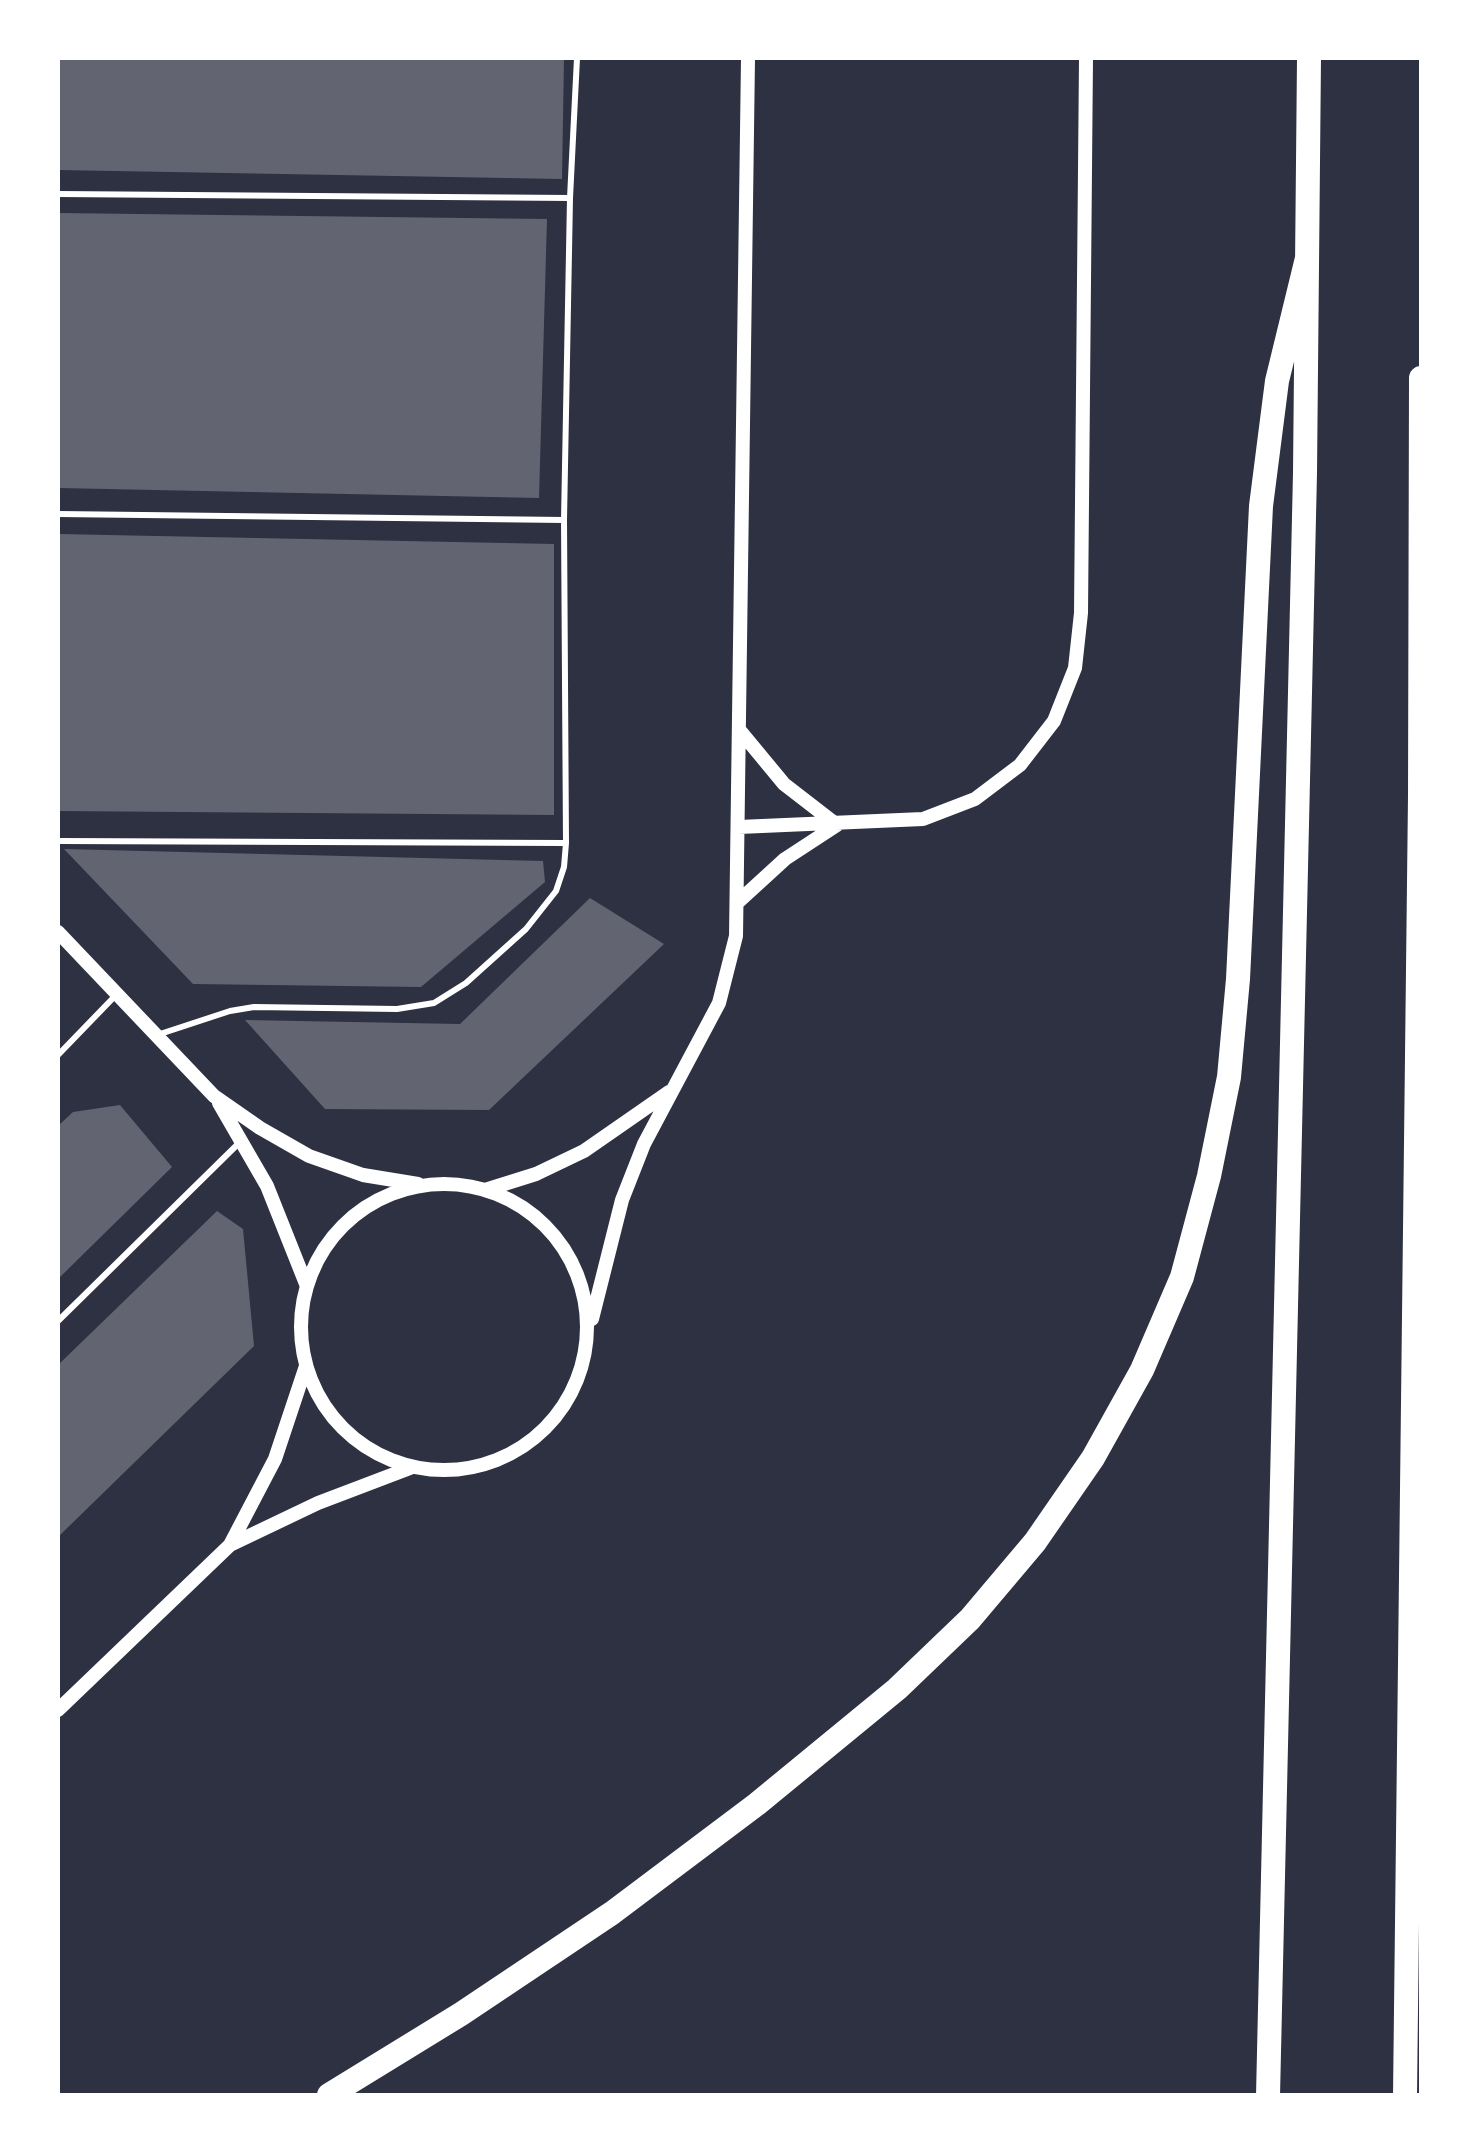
<!DOCTYPE html>
<html>
<head>
<meta charset="utf-8">
<style>
  body { margin:0 }
  #map { position:relative; width:1479px; height:2153px; overflow:hidden; background:#2d3142; font-family:Arial,sans-serif }
  canvas { display:block }
  .frame { position:absolute; inset:0; border:60px solid #fff; pointer-events:none }
</style>
</head>
<body>
<div id="map">
<canvas width="1479" height="2153"></canvas>
<div class="frame"></div>
</div>
<script>
const ctx = document.querySelector('canvas').getContext('2d');
ctx.lineJoin = 'round';
function fill(path, color) { ctx.fillStyle = color; ctx.fill(path, 'evenodd'); }
const shape = rows => new Path2D(rows.map(r => 'M' + r).join(''));
function stroke(path, color, width, dash) { ctx.strokeStyle = color; ctx.lineWidth = width; ctx.lineCap = dash ? 'butt' : 'round'; ctx.setLineDash(dash || []); ctx.stroke(path); }
const building = shape([
  [58,58,564,58,562,179,58,170],
  [58,213,547,219,539,498,58,488],
  [58,534,554,544,554,815,58,811],
  [64,849,543,861,545,882,421,987,193,984],
  [590,898,664,944,489,1110,325,1109,245,1020,460,1024],
  [120,1105,172,1167,58,1279,58,1126,73,1112],
  [217,1211,243,1229,254,1346,58,1537,58,1365]
]);
const service = shape([
  [58,194,570,198],
  [58,514,564,520],
  [58,841,566,843],
  [157,1035,230,1011,254,1007,397,1009,434,1003,466,983,526,929,556,891,564,867,566,843,564,520,570,198,577,58],
  [58,1055,116,995],
  [58,1321,241,1141]
]);
const tertiary = shape([
  [739,827,923,819,975,799,1020,765,1054,721,1075,668,1081,613,1086,58],
  [738,902,785,859,837,825,784,784,741,732],
  [58,932,214,1096,260,1128,309,1156,363,1175,418,1184],
  [219,1103,267,1186,306,1284],
  '301 1327a143 143 0 1 1 286 0a143 143 0 1 1-286 0Z',
  [485,1190,536,1174,584,1151,669,1092],
  [592,1319,622,1200,644,1144,719,1003,736,936,748,58],
  [230,1545,318,1503,410,1468],
  [58,1710,230,1545,275,1459,306,1366]
]);
const motorway = shape([
  [329,2095,461,2014,612,1913,757,1804,897,1689,970,1619,1035,1542,1093,1458,1142,1370,1182,1277,1209,1176,1229,1077,1238,979,1261,506,1277,381,1307,258],
  [1268,2095,1305,473,1309,58],
  [1405,2095,1420,796,1421,378]
]);
fill(building, '#626471');
stroke(service, '#fff', 6);
stroke(tertiary, '#fff', 14);
stroke(motorway, '#fff', 24);
</script>
</body>
</html>
